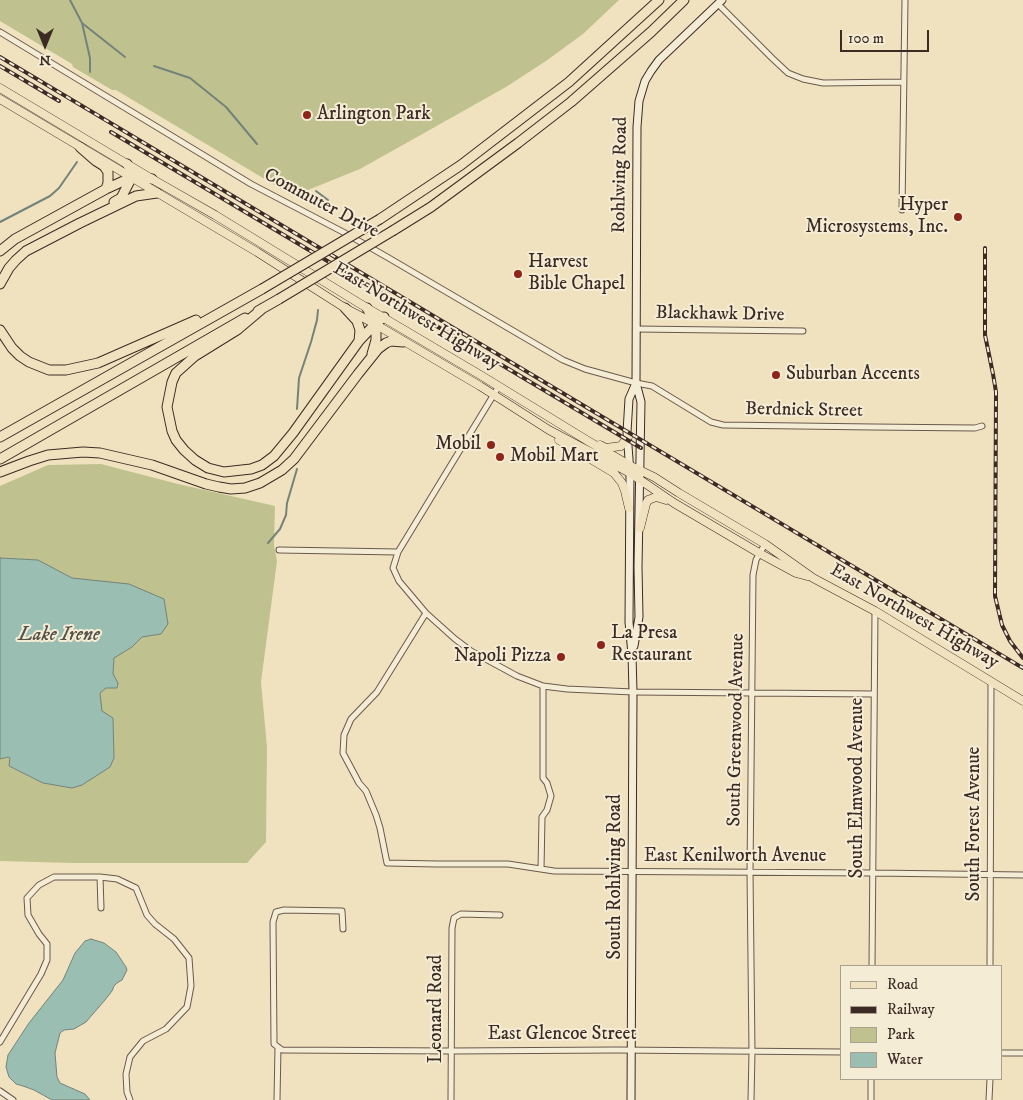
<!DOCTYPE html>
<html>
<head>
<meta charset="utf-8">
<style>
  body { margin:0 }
  #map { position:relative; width:1023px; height:1100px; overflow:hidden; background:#f0e2bf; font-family:"IM FELL DW Pica",serif }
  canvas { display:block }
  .legend { position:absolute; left:840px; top:965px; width:162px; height:115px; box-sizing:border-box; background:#f5ecd5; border:1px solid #ab9f8f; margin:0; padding:6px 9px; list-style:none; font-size:15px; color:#3c2b25 }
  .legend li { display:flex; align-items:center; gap:10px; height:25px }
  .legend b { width:25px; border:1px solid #ab9f8f }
  .north { position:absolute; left:20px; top:20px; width:50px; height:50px; -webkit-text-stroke:4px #f5ecd5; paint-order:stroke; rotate:180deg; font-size:14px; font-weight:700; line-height:20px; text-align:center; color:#3c2b25 }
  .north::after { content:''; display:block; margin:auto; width:18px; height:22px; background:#3c2b25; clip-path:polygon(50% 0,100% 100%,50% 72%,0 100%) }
  .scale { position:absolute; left:840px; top:30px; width:89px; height:22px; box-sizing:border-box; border:2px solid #3c2b25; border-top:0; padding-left:6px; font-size:15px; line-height:18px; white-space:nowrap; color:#3c2b25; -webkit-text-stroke:4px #f5ecd5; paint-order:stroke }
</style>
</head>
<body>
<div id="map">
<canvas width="1023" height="1100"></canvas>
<ul class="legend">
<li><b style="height:6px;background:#f0e2bf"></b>Road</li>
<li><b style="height:6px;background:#3c2b25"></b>Railway</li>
<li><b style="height:14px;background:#bfc28e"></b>Park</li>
<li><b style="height:14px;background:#9abeb2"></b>Water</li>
</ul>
<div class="north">N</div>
<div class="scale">100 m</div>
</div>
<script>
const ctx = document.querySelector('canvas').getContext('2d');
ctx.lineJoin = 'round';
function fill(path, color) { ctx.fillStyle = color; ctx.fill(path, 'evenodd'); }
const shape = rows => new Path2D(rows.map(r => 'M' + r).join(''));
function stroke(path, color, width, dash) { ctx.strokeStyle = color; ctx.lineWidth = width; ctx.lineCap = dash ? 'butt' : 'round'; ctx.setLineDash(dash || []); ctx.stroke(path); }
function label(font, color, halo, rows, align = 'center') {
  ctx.font = font + ' "IM FELL DW Pica",serif'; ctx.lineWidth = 4; ctx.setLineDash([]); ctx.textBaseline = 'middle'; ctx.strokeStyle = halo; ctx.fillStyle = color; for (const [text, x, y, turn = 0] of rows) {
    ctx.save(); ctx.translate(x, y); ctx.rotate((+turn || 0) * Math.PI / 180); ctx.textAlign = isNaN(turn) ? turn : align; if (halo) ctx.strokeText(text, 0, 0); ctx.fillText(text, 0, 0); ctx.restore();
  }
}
const green = shape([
  [0,0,619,0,583,34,546,61,506,87,360,169,293,196,116,90,112,90,73,67,72,64,0,21],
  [101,464,178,484,275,506,274,545,277,561,261,682,267,747,266,842,247,863,73,863,0,861,0,486,48,465]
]);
const water = shape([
  [0,558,38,560,72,578,129,584,164,599,168,624,161,634,142,637,132,647,114,658,113,674,118,683,117,688,106,688,100,693,102,711,113,718,114,758,110,767,82,785,72,788,43,783,9,766,10,758,8,757,0,759,0,558],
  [91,939,104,943,116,952,126,967,127,970,122,980,117,983,114,986,112,991,105,1000,86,1022,74,1029,64,1030,60,1033,55,1053,57,1077,60,1083,85,1094,90,1100,52,1100,34,1090,23,1086,16,1084,9,1077,6,1067,8,1055,29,1023,63,980,75,953,85,941,91,939]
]);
const stream = shape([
  [70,0,82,23,90,58,90,72],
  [82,23,125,57],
  [154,66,190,78,226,107,257,144],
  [316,191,328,200,328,212],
  [0,222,50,196,59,188,77,162],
  [297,409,299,378,311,342,317,320,318,310],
  [268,543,280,529,286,515,287,503,297,469]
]);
const street = shape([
  [718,4,772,58,788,73,803,79,823,83,904,82],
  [0,32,251,184,343,232,387,257,563,360,585,369,636,383,652,386,711,422,723,425,873,427,975,428,982,426],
  [902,210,905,0],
  [636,329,803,331],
  [499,386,398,552,393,568,399,581,426,613,455,639,471,651,517,676,543,686,567,689,633,692,874,694],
  [279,550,398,552],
  [426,613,377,692,351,719,344,735,343,753,359,783,366,791,376,815,380,828,387,863,437,864,508,864,554,871,873,873,1023,875],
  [541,869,542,817,547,810,551,796,547,783,543,778,543,686],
  [100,877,101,908],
  [343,929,342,911,284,910,276,912,273,922,274,1044,282,1050,451,1051,617,1050,842,1052],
  [872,966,875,611],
  [990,966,991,681],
  [0,1042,41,974,47,960,47,944,39,934,28,915,27,898,39,885,54,877,100,877,117,879,136,888,147,915,155,924,174,939,189,958,191,986,187,1007,166,1029,143,1041,130,1057,126,1074,127,1092,130,1100],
  [1002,1053,1023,1053],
  [0,1091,13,1100],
  [277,1100,278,1047],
  [451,1100,452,928,454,918,461,914,500,915],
  [751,1100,752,1052,750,872,753,575,756,560,765,544],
  [871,1100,871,1079],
  [989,1100,990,1079]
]);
const secondary = shape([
  [634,646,639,617,638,567,641,402,636,383,637,127,639,101,645,81,651,71,659,60,722,0],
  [631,1100,633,692,632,654,629,622,630,473,627,432,629,399,636,383]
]);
const primary = shape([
  [0,88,152,179,215,215,367,308,482,376,588,441,629,465,654,477,679,493,765,544,813,578,875,611,1023,701],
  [0,99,257,252,345,308,375,324,480,386,549,430,630,473,674,503,759,553,796,573,807,576],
  [559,440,614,473,622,483,625,491,629,508],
  [600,445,606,448,621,446,628,437],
  [640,528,646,504,648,500,656,497,666,500]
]);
const highway = shape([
  [80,147,96,161,104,166,108,172,108,183,106,189],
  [114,202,121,198,132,177,132,171,127,164],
  [380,219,461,165,569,82,659,0],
  [394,230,431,207,518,143,571,102,651,32,684,0],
  [0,251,15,239,106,189,132,177,152,179],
  [0,284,9,268,16,260,26,251,80,223,136,196,157,193],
  [263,308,237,330,195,356,176,373,172,382,167,407,172,431,176,440,184,450,195,460,208,468,224,472,251,469,262,465,274,456,293,433,359,341,375,324,384,317],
  [345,308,357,321,360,330,359,341],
  [367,308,375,324,376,333,376,340,372,354],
  [258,311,279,299],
  [0,330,12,348,20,356,29,362,49,370,66,370,98,363,196,320],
  [0,437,262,289],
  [0,459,245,318],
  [0,472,29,461,48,455,83,452,100,453,152,465,206,484,219,487,231,489,245,488,260,483,282,470,294,459,358,374,378,349,386,343,391,341,403,342]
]);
const rail = shape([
  [0,57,1023,668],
  [0,66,59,101],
  [111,132,641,448],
  [985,248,985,335,993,374,996,392,995,596,1002,625,1010,641,1023,658]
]);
const highwayBridge = shape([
  [262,289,380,219],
  [279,299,394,230]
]);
const markers = [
  [307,115,5,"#8f2418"],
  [958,217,5,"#8f2418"],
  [518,274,5,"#8f2418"],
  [776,375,5,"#8f2418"],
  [491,445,5,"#8f2418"],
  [500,457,5,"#8f2418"],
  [601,645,5,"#8f2418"],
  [561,657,5,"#8f2418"]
];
const poiNames = [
  ["Arlington Park",317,115],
  ["Hyper",948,206,"right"],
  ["Microsystems, Inc.",948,228,"right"],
  ["Harvest",528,263],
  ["Bible Chapel",528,285],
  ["Suburban Accents",786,375],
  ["Mobil",481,445,"right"],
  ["Mobil Mart",510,457],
  ["La Presa",611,634],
  ["Restaurant",611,656],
  ["Napoli Pizza",551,657,"right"]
];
const streetNames = [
  ["Rohlwing Road",621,175,-89],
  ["Commuter Drive",321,204,28],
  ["Blackhawk Drive",720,315,1],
  ["East Northwest Highway",416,317,31],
  ["Berdnick Street",804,411,1],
  ["East Northwest Highway",914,617,30],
  ["South Greenwood Avenue",737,730,-89],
  ["South Elmwood Avenue",858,788,-90],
  ["South Forest Avenue",975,824,-90],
  ["East Kenilworth Avenue",735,857],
  ["South Rohlwing Road",616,877,-90],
  ["Leonard Road",437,1009,-90],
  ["East Glencoe Street",562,1035]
];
const waterNames = [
  ["Lake Irene",59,636]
];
fill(green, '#bfc28e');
fill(water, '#9abeb2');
stroke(water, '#74837a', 1);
stroke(stream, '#74837a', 2);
stroke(street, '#69594c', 7);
stroke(secondary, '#3c2b25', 9);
stroke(primary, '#3c2b25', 9);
stroke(highway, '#3c2b25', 11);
stroke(street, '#f5ecd5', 5);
stroke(secondary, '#f5ecd5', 7);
stroke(primary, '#f0e2bf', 8);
stroke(highway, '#f0e2bf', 9);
stroke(rail, '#3c2b25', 4);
stroke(rail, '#f5ecd5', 2, [5.5]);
stroke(highwayBridge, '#3c2b25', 11, []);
stroke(highwayBridge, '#f0e2bf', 9);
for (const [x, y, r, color] of markers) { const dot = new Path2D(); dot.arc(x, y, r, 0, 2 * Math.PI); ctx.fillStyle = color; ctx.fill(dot); stroke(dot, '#f5ecd5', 2); }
label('19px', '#3c2b25', '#f5ecd5', poiNames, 'left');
label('19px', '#3c2b25', '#f5ecd5', streetNames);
label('italic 20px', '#545048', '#f5ecd5', waterNames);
</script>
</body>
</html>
